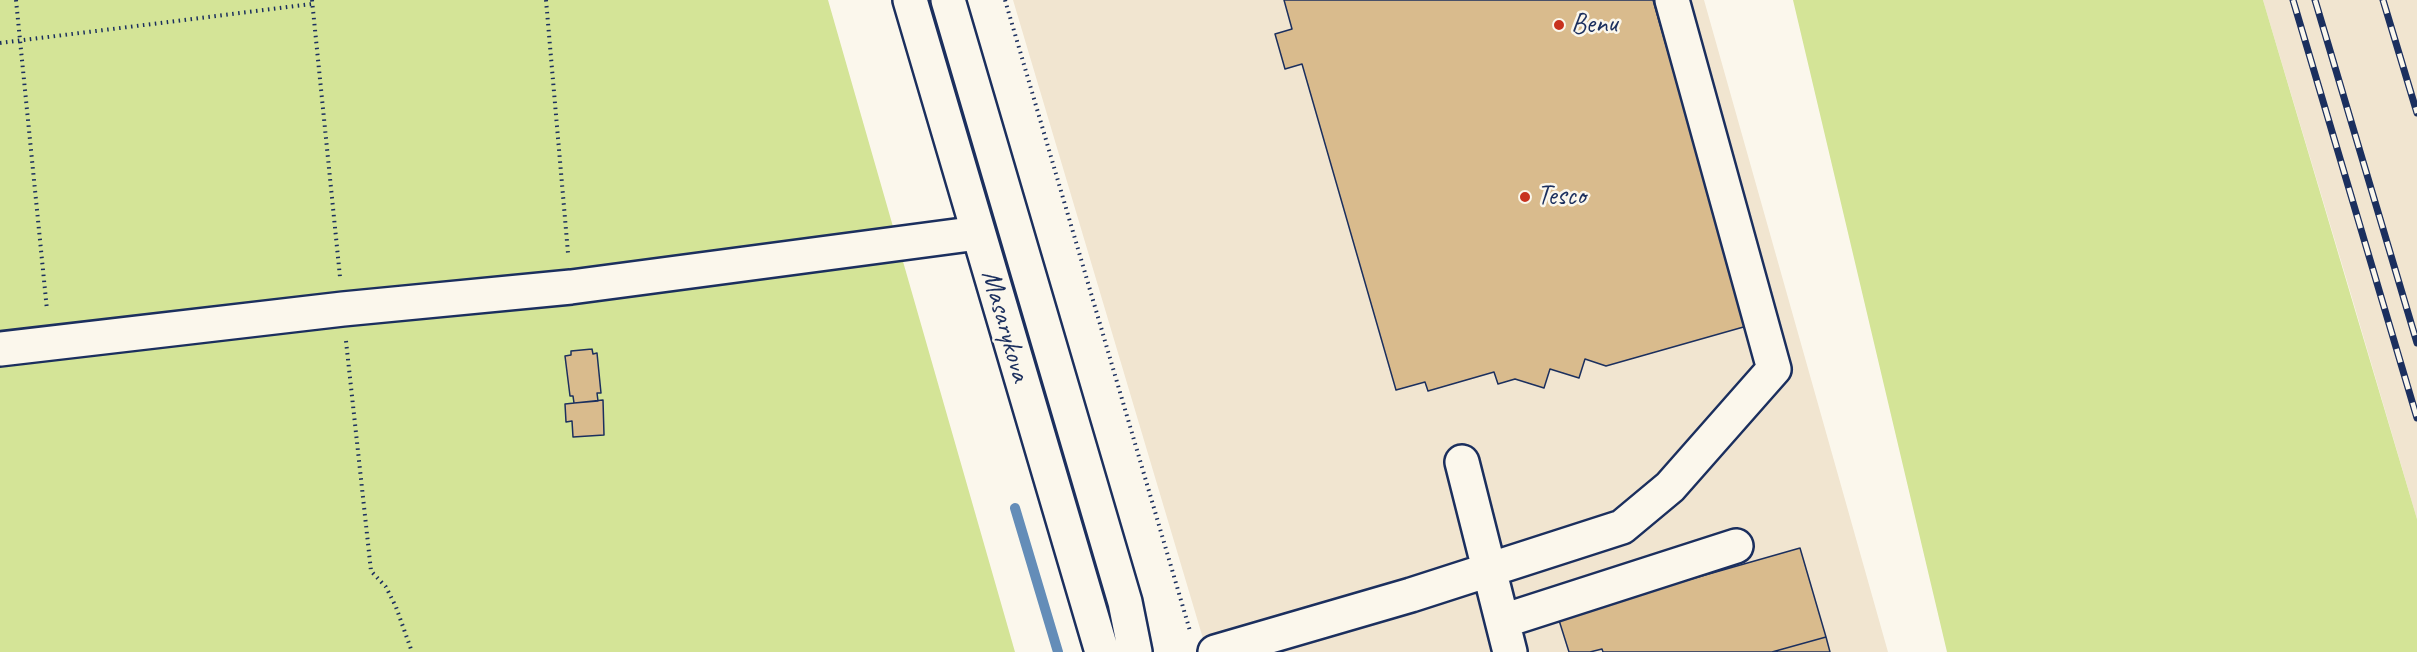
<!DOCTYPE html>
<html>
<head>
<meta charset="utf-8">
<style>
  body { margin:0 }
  canvas { display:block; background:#fbf7ec }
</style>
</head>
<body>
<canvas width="2417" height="652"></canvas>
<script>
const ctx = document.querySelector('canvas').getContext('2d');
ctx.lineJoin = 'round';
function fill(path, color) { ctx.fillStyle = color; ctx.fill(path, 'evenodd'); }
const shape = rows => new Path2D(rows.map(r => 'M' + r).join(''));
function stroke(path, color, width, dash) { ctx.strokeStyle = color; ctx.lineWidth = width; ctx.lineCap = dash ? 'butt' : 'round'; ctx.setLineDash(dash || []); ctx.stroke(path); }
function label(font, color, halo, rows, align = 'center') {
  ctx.font = font + ' Caveat,sans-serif'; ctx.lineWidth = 5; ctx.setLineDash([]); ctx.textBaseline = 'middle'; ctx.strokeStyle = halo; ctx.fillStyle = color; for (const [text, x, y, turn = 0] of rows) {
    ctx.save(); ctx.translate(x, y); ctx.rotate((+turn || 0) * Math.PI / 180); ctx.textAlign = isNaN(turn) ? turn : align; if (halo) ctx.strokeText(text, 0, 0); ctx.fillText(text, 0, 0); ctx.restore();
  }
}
const built = shape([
  [1013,0,1704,0,1888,652,1207,652],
  [2263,0,2417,0,2417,519,2350,291]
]);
const green = shape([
  [0,0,828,0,1015,652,0,652],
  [1793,0,2263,0,2417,519,2417,652,1947,652]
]);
const stream = shape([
  [1015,508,1058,652]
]);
const building = shape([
  [1284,0,1653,0,1747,326,1606,366,1585,359,1579,378,1550,369,1544,388,1515,379,1498,384,1494,372,1428,391,1425,382,1396,390,1302,64,1285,69,1275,34,1292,29,1284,0],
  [592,349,593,354,597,353,601,393,597,393,598,401,574,403,573,396,570,396,565,356,571,355,571,351,592,349],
  [603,400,604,435,573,437,572,421,566,422,565,404,603,400],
  [1800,548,1826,637,1772,652,1603,652,1602,649,1590,652,1569,652,1558,617,1800,548],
  [1826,637,1830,652,1772,652,1826,637]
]);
const path = shape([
  [16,0,47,310],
  [312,0,340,277],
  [546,0,568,253],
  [1005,0,1190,631],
  [0,43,312,4],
  [346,341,371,571,386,587,396,607,412,652]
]);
const minor = shape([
  [0,349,343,309,571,287,978,233],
  [1462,462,1510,652],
  [1503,621,1736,546],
  [1215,652,1411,595,1622,527,1670,487,1774,369,1672,0]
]);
const major = shape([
  [910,0,1102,652],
  [948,0,1125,602,1135,652]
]);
const rail = shape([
  [2293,0,2417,418],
  [2315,0,2417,343],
  [2383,0,2417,113]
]);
const markers = [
  [1559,25,6,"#c8321e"],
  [1525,197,6,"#c8321e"]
];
const poiNames = [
  ["Benu",1571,25],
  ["Tesco",1537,197]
];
const streetNames = [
  ["Masarykova",1005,326,74]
];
fill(built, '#f1e5d0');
fill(green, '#d4e497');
stroke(stream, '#648db8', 10);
fill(building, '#d9bb8d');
stroke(building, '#1b2f5e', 1.5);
stroke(minor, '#1b2f5e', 38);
stroke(major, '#1b2f5e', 38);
stroke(path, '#1b2f5e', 4, [1.5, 4.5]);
stroke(minor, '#fbf7ec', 33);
stroke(major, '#fbf7ec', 33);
stroke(rail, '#1b2f5e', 7);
stroke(rail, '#fbf7ec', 4.5, [14]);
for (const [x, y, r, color] of markers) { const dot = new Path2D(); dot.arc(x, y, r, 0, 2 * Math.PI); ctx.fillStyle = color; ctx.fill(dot); stroke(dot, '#fbf7ec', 2); }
label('28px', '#1b2f5e', '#fbf7ec', poiNames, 'left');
label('28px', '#1b2f5e', '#fbf7ec', streetNames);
</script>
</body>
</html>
